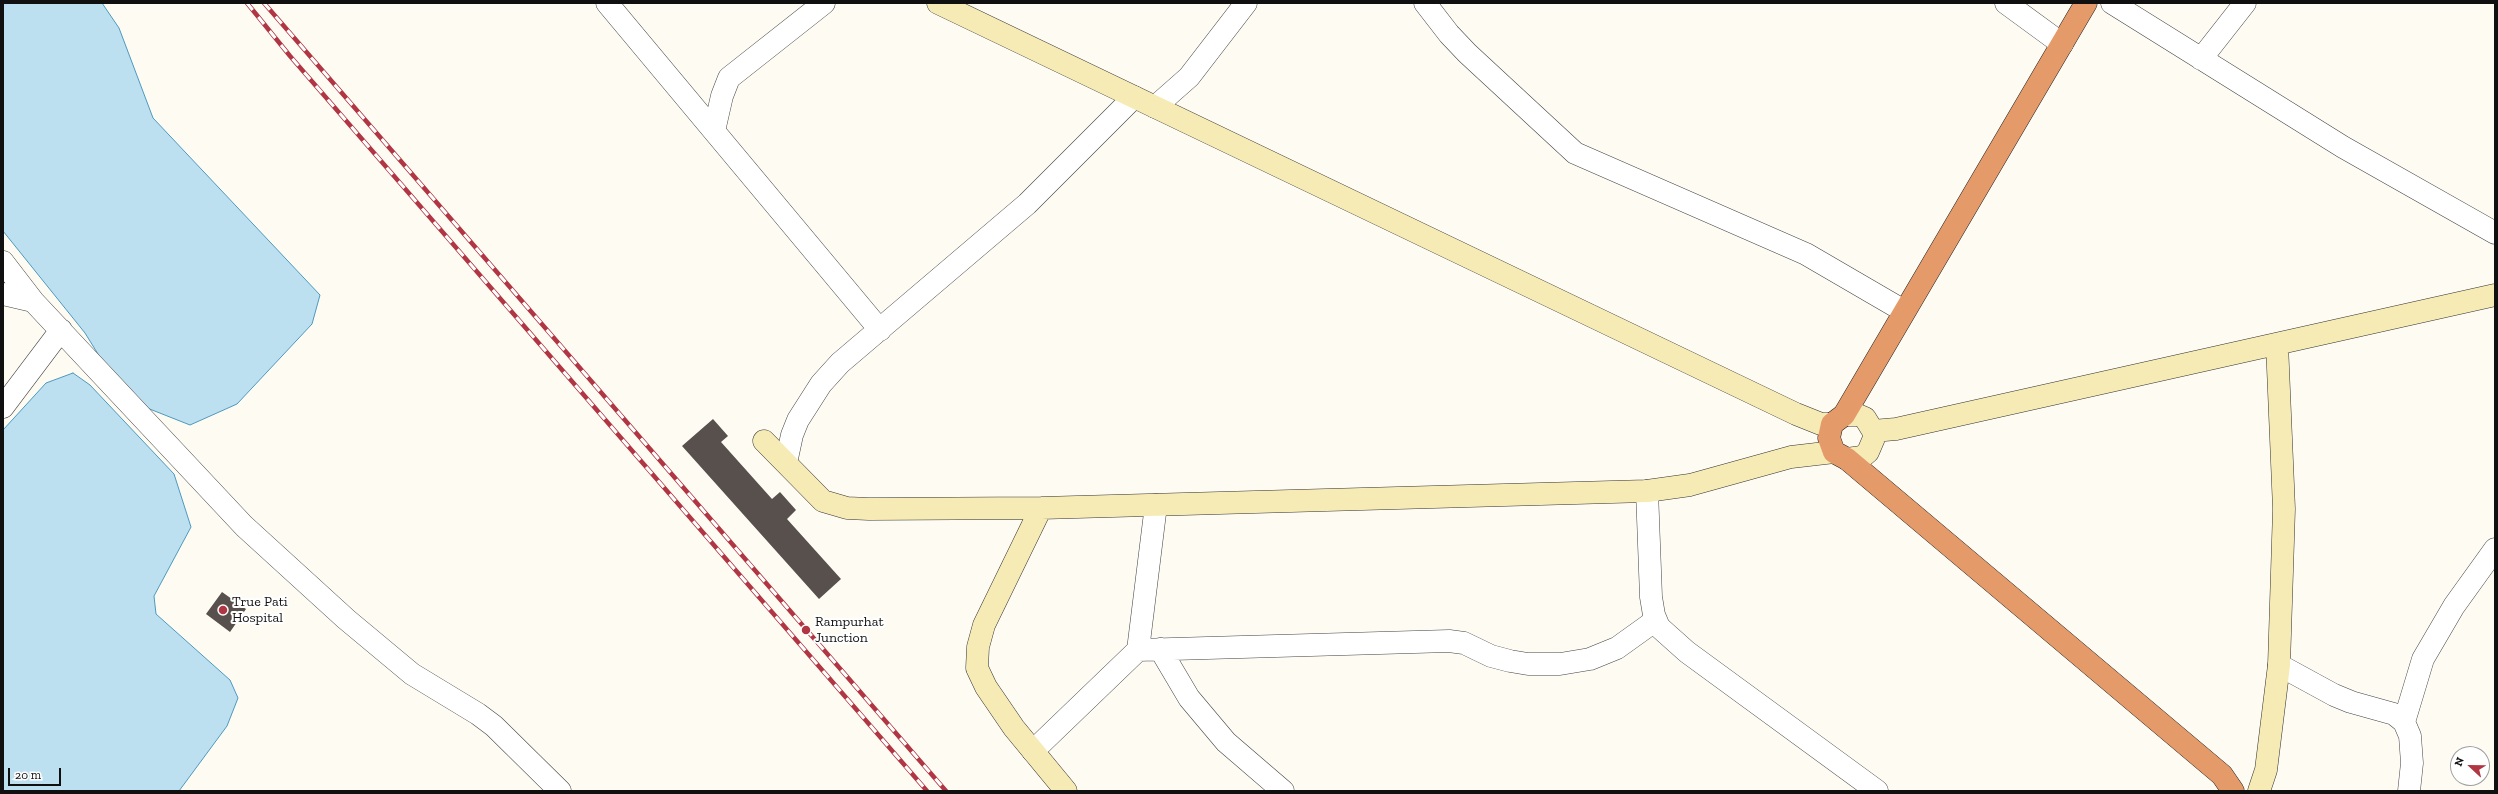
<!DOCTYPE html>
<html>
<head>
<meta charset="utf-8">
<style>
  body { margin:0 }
  #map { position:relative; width:2498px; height:794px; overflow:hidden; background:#fefbf3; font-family:"Zilla Slab",serif }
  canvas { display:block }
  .frame { position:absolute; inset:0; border:4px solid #101010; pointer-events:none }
  .north { position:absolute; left:2450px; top:746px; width:40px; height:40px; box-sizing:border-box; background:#fff; border:1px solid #9f9f9f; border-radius:50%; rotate:292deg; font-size:11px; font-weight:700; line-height:16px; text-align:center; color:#101010 }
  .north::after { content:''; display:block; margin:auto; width:14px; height:18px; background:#b13643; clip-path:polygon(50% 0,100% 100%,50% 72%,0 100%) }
  .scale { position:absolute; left:8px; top:768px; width:53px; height:18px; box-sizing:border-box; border:2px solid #101010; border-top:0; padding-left:5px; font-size:12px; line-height:14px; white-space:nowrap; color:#101010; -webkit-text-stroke:3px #fff; paint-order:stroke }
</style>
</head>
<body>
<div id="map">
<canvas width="2498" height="794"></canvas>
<div class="frame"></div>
<div class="north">N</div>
<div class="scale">20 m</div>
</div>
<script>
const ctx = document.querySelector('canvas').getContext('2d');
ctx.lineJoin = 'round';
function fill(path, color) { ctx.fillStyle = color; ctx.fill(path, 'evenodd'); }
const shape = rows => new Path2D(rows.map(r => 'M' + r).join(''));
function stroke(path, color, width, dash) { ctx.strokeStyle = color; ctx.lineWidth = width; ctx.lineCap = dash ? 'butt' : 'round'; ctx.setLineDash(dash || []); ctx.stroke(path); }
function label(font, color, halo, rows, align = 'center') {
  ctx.font = font + ' "Zilla Slab",serif'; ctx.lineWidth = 4; ctx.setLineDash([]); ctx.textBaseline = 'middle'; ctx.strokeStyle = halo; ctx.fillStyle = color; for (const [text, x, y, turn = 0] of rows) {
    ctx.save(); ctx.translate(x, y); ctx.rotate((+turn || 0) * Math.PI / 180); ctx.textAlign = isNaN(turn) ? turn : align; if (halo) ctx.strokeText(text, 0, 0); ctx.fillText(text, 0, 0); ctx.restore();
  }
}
const water = shape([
  [3,3,102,3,119,28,153,118,320,295,312,324,237,404,190,425,137,404,114,380,85,333,3,231,3,3],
  [73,373,90,385,174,474,191,527,154,596,156,614,230,680,238,698,227,726,179,791,3,791,3,430,46,383,73,373]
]);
const building = shape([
  [713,419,728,436,721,442,772,499,780,492,796,510,787,519,841,579,819,599,682,446],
  [222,592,246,609,230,632,206,614]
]);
const street = shape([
  [607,3,880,330],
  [1425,3,1449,34,1467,53,1575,153,1806,254,1904,311],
  [2006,3,2062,44],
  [2112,3,2343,147,2495,233],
  [2201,59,2245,3],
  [1155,107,1189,77,1246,3],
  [714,131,722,96,729,78,824,3],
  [3,262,33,301,244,526,346,619,412,674,478,714,494,726,560,791],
  [3,294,33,301],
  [3,407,61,330],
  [786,463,792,435,798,420,821,384,840,363,1027,204,1134,97],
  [1647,491,1651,597,1654,615,1659,627,1687,652,1877,791],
  [1160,649,1189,698,1226,742,1283,791],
  [1138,650,1449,641,1464,643,1491,656,1510,661,1528,664,1560,664,1590,659,1617,648,1656,620],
  [2279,665,2334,695,2351,702,2394,714,2404,722,2410,736,2412,763,2409,791],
  [2404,722,2423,659,2454,606,2495,549],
  [1033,751,1138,650,1156,505]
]);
const secondary = shape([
  [938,3,1796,414,1821,424,1832,424],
  [1844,415,1858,415,1865,418,1873,431,1874,438,1868,452,1862,457,1847,459],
  [1873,431,1896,429,2495,295],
  [764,441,823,501,847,508,869,509,1041,508,1647,491,1690,485,1791,457,1834,452],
  [1041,508,984,625,978,647,977,668,986,687,1014,728,1066,791],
  [2259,791,2266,770,2279,665,2284,509,2277,344]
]);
const highway = shape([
  [2086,3,1844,415,1832,424,1829,438,1834,452,1847,459,2222,775,2233,791]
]);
const rail = shape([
  [247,3,290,56,927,791],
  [264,3,946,791]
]);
const markers = [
  [223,610,5,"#b13643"],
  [806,630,5,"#b13643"]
];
const poiNames = [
  ["True Pati",232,602],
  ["Hospital",232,618],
  ["Rampurhat",815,622],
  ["Junction",815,638]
];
fill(water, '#bde0f0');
stroke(water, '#4c99bf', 1);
fill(building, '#57504d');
stroke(street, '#434343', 23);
stroke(secondary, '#323232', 23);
stroke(highway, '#212121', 23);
stroke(street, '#fff', 22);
stroke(secondary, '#f7ebb5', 22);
stroke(highway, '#e59a6a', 22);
stroke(rail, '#b13643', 4.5);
stroke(rail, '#fff', 3, [9]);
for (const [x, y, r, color] of markers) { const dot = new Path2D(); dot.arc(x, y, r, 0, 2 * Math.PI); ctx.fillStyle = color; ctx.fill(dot); stroke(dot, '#fff', 1.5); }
label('14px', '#101010', '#fff', poiNames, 'left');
</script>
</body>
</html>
